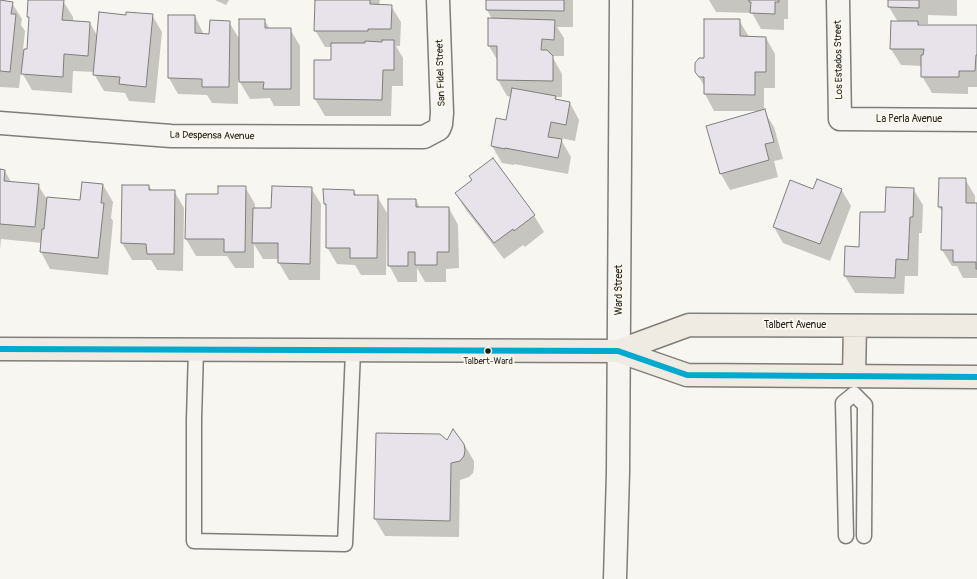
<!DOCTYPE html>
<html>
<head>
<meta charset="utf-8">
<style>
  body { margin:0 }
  canvas { display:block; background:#f8f6f0 }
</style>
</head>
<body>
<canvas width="977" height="579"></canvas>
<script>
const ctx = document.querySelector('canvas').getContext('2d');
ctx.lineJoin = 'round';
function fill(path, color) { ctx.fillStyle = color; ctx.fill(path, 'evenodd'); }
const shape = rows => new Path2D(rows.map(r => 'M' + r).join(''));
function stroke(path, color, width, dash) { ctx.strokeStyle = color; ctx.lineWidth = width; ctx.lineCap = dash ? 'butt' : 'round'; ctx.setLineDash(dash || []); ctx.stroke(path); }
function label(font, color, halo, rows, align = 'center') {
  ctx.font = font + ' Pangolin,sans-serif'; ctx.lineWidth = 4; ctx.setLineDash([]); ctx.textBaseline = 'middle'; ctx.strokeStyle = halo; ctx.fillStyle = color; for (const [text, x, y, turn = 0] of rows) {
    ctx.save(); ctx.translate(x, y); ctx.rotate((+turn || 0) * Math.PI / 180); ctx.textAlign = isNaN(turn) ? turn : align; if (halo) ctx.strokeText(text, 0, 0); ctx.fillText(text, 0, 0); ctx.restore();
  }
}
const shadow = shape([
  [29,0,63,1,73,17,73,22,90,23,98,37,127,16,152,15,162,32,155,103,129,101,125,93,104,91,94,74,95,72,73,71,72,93,32,90,21,71,19,88,0,87,0,1,12,3,22,19,21,25,25,31,23,50,28,50,30,21,28,17],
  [215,0,229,0,226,5],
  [316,0,380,0,379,5,391,6,401,22,400,46,396,46,403,58,403,86,392,86,391,116,325,116,315,99,332,61,332,47,325,47,315,30],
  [487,0,573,0,573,27,557,27,564,38,564,56,552,56,562,74,562,97,556,97,557,101,570,103,579,120,575,141,560,138,571,157,568,174,514,164,514,165,502,163,492,146,497,120,507,121,512,97,507,96,498,80,498,61,489,46,492,19,487,10],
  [709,0,788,0,788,19,784,19,784,30,761,29,752,13,716,12],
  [889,0,957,0,957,16,928,15,928,26,977,26,977,87,968,87,968,94,932,93,922,76,922,66,901,65,891,49,898,22,889,7],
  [919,24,928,24,928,26,920,26],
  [195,16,204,35,210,35,229,22,240,40,264,20,270,29,290,29,300,46,300,106,274,106,270,98,250,99,238,79,238,104,212,103,207,95,178,94,169,78],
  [739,20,749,37,766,38,775,54,775,88,764,88,764,111,774,127,783,159,774,161,778,177,730,190,721,174,760,111,714,111,705,94,705,87,696,72,705,59],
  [493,159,527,204,544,232,525,247,523,245,504,259,466,210,456,194,473,181],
  [0,170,5,171,11,182,38,185,48,201,81,202,103,185,113,202,111,218,113,221,108,275,50,269,41,252,42,243,1,239,0,250],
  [965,179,975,196,975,204,977,204,977,278,963,278,957,266,952,266,942,250,943,213,939,207],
  [123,186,149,186,152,191,174,191,184,208,183,271,157,270,151,260,132,260,122,243],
  [245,187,255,204,255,209,272,209,311,188,321,204,320,280,289,280,279,263,279,259,263,259,254,244,254,268,235,268,227,256,196,256,186,239,219,195],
  [841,189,851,206,830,261,783,243,774,227,814,190],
  [913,189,923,205,922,233,919,233,918,276,905,276,904,294,855,293,845,276,860,248,886,213],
  [324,190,354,191,357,196,377,196,387,213,386,275,361,275,355,265,337,264,327,247,327,209,325,204],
  [416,200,420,208,449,208,458,225,459,268,446,269,446,282,425,282,417,268,417,282,398,282,389,265],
  [376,434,464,444,474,461,474,468,473,473,469,477,460,480,459,537,385,536,375,519]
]);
const building = shape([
  [0,0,13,2,11,14,16,14,10,72,0,71,0,0],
  [28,0,64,0,62,20,90,22,88,56,64,54,63,77,21,74,24,49,27,49,29,17,27,17,28,0],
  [315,0,370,0,370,4,392,5,391,29,368,29,368,31,314,31,315,0],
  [486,0,564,0,564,11,486,10,486,0],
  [749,0,779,0,779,2,775,2,775,14,750,13,751,2,749,2,749,0],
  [888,0,919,0,919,8,888,7,888,0],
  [99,12,126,15,126,12,153,14,146,87,119,84,120,77,93,75,99,12],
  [168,15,195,15,195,33,209,34,210,20,230,21,229,87,202,87,202,79,168,78,168,15],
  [488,18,555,20,554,40,542,39,541,50,547,50,553,56,553,81,497,80,497,46,488,46,488,18],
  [239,19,265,19,265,28,291,28,291,89,263,89,264,82,239,82,239,19],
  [704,19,740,19,740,36,766,37,766,72,755,72,755,95,704,94,704,77,699,77,695,72,695,63,699,58,704,58,704,19],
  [891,21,918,21,918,25,977,25,977,55,976,55,975,71,959,71,959,77,921,77,921,55,923,55,924,49,890,49,891,21],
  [382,40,394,40,394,70,383,70,382,100,314,99,314,60,331,60,331,43,365,43,365,41,382,42,382,40],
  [512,88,556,96,555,99,570,102,566,125,551,122,548,137,562,139,558,158,505,148,505,149,491,146,496,118,506,120,512,88],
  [765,109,774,142,765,144,769,160,720,174,706,126,765,109],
  [493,158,535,215,514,231,513,229,494,243,455,193,472,180,469,176,493,158],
  [0,169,5,170,4,181,39,184,35,227,0,224,0,169],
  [939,178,966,178,966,203,977,203,977,269,976,269,976,262,953,262,953,250,941,250,942,207,938,207,939,178],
  [817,179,842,189,820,244,773,227,790,180,813,189,817,179],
  [82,182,103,184,101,203,104,203,98,258,40,252,42,229,44,229,47,197,80,200,82,182],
  [122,185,149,185,149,190,175,190,174,254,147,254,146,244,121,243,122,185],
  [218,186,246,186,245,252,224,252,224,239,185,239,186,194,218,194,218,186],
  [272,186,312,187,310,264,278,263,278,243,252,243,253,208,271,208,272,186],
  [886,187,914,188,913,217,910,217,908,260,896,259,895,278,844,276,845,246,859,247,860,212,885,212,886,187],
  [323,189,354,190,354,195,378,195,377,258,350,258,350,248,326,248,326,204,324,204,323,189],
  [388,199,416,199,416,207,449,207,449,252,437,252,437,265,415,265,415,252,408,252,408,266,388,266,388,199],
  [453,429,464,444,465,450,464,456,460,461,451,463,450,521,374,519,376,433,440,434,447,440,453,429]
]);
const lane = shape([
  [196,350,194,419,194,541,345,544,353,351],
  [846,536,843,403,854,394,865,405,864,536]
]);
const street = shape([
  [838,0,840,119,977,120],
  [0,123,171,136,424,137,439,129,441,124,442,113,438,0]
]);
const secondary = shape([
  [615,579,618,472,621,0]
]);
const primary = shape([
  [0,349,618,351,687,375,977,377],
  [618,351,689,325,977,326],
  [854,376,855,326]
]);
const bus1 = shape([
  [0,349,618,351,687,375,977,377]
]);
const markers = [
  [488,351,3.5,"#1c1c1c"]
];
const busNames = [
  ["Talbert-Ward",488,362]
];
const streetNames = [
  ["Los Estados Street",839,60,-91],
  ["San Fidel Street",441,73,-92],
  ["La Perla Avenue",909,119],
  ["La Despensa Avenue",212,136,1],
  ["Ward Street",619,290,-90],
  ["Talbert Avenue",795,325]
];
fill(shadow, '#0003');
fill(building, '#e8e3ea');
stroke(building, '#7f7e7b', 1);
stroke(lane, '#7f7e7b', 17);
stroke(street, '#7f7e7b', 25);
stroke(secondary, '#7f7e7b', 25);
stroke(primary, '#7f7e7b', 25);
stroke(lane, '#f6f5f1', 14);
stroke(street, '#f6f5f1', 22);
stroke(secondary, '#f6f5f1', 22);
stroke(primary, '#efeae2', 22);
stroke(bus1, '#00a9ce', 6);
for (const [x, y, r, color] of markers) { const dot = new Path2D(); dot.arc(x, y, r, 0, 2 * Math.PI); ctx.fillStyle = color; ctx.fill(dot); stroke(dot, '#fbf7ec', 1.5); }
label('9px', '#1c1c1c', '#fbf7ec', busNames);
label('10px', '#1c1c1c', '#fbf7ec', streetNames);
</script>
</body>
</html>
